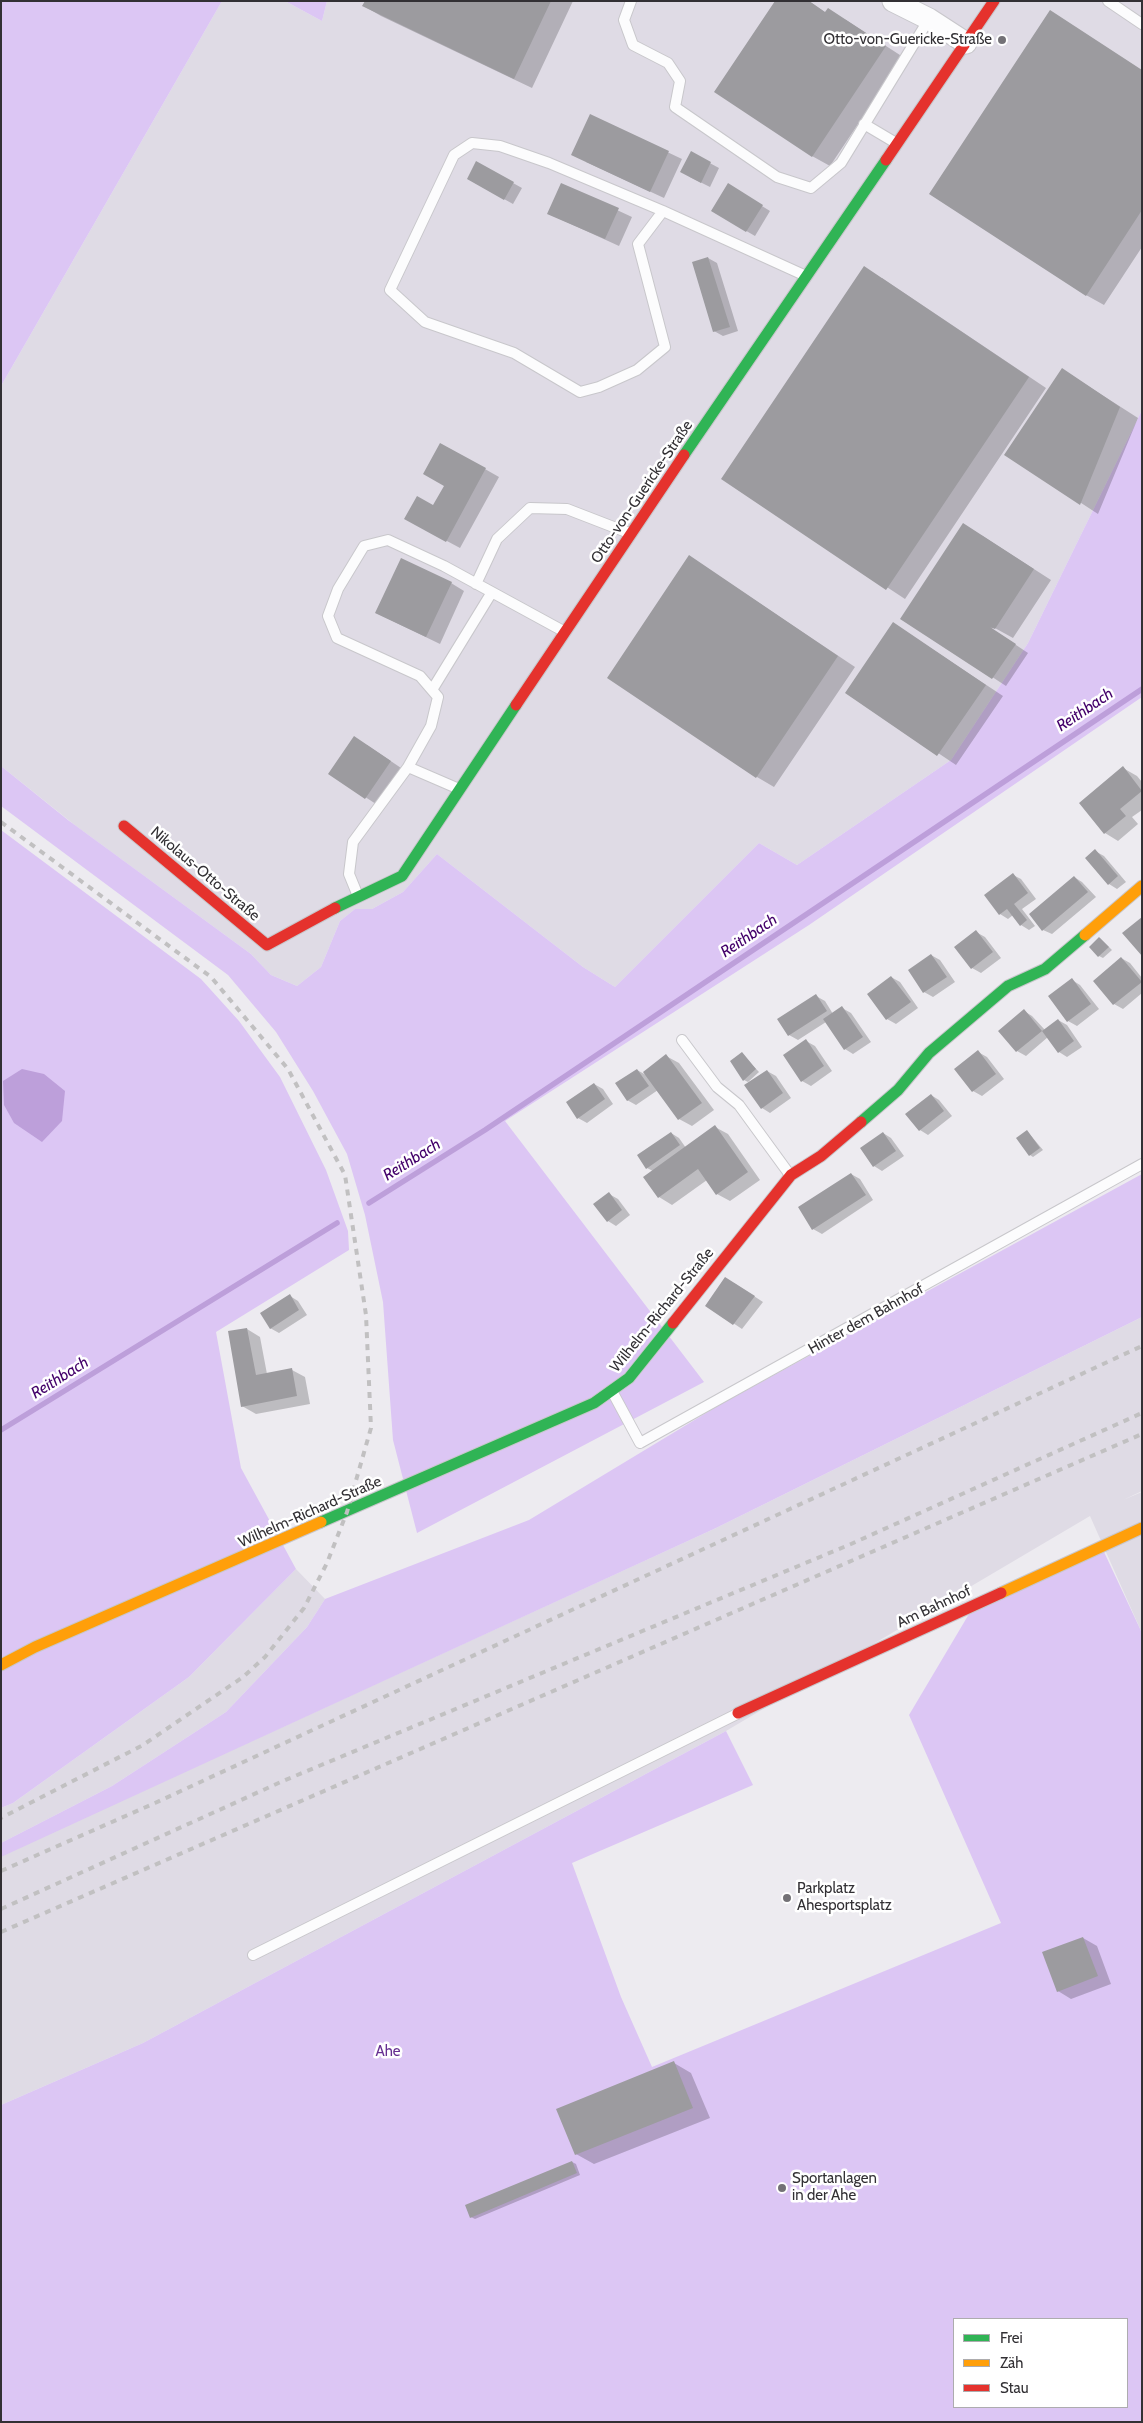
<!DOCTYPE html>
<html>
<head>
<meta charset="utf-8">
<style>
  body { margin:0 }
  #map { position:relative; width:1143px; height:2423px; overflow:hidden; background:#edebf0; font-family:Cabin,sans-serif }
  canvas { display:block }
  .frame { position:absolute; inset:0; border:2px solid #323034; pointer-events:none }
  .legend { position:absolute; left:953px; top:2318px; width:175px; height:90px; box-sizing:border-box; background:#fff; border:1px solid #adacae; margin:0; padding:6px 9px; list-style:none; font-size:15px; color:#323034 }
  .legend li { display:flex; align-items:center; gap:10px; height:25px }
  .legend b { width:25px; border:1px solid #adacae }
</style>
</head>
<body>
<div id="map">
<canvas width="1143" height="2423"></canvas>
<div class="frame"></div>
<ul class="legend">
<li><b style="height:6px;background:#30b455"></b>Frei</li>
<li><b style="height:6px;background:#ff9f0a"></b>Zäh</li>
<li><b style="height:6px;background:#e5322d"></b>Stau</li>
</ul>
</div>
<script>
const ctx = document.querySelector('canvas').getContext('2d');
ctx.lineJoin = 'round';
function fill(path, color) { ctx.fillStyle = color; ctx.fill(path, 'evenodd'); }
const shape = rows => new Path2D(rows.map(r => 'M' + r).join(''));
function stroke(path, color, width, dash) { ctx.strokeStyle = color; ctx.lineWidth = width; ctx.lineCap = dash ? 'butt' : 'round'; ctx.setLineDash(dash || []); ctx.stroke(path); }
function label(font, color, halo, rows, align = 'center') {
  ctx.font = font + ' Cabin,sans-serif'; ctx.lineWidth = 5; ctx.setLineDash([]); ctx.textBaseline = 'middle'; ctx.strokeStyle = halo; ctx.fillStyle = color; for (const [text, x, y, turn = 0] of rows) {
    ctx.save(); ctx.translate(x, y); ctx.rotate((+turn || 0) * Math.PI / 180); ctx.textAlign = isNaN(turn) ? turn : align; if (halo) ctx.strokeText(text, 0, 0); ctx.fillText(text, 0, 0); ctx.restore();
  }
}
const built = shape([
  [222,1,285,1,322,21,327,1,1142,1,1142,410,1028,643,951,760,797,865,759,843,615,987,583,967,437,854,403,892,372,909,355,909,340,921,321,967,297,986,271,975,251,954,76,826,1,766,1,386],
  [1142,1317,1142,1491,1123,1500,1142,1492,1142,1633,1090,1516,726,1731,143,2043,1,2105,1,1856,716,1528],
  [296,1569,325,1599,307,1627,226,1712,112,1786,1,1843,1,1808,13,1803,189,1677]
]);
const green = shape([
  [1,1,222,1,1,386],
  [285,1,327,1,322,21],
  [1142,410,1142,697,809,925,505,1121,704,1382,417,1533,393,1440,383,1302,365,1215,347,1154,313,1091,276,1032,228,975,1,806,1,766,68,820,251,954,271,975,297,986,321,967,340,921,355,909,372,909,403,892,437,854,583,967,615,987,759,843,797,865,951,760,1028,643],
  [1,830,201,979,239,1021,280,1077,326,1170,348,1231,349,1250,216,1332,241,1468,296,1569,189,1677,13,1803,1,1808],
  [1142,1174,1142,1317,716,1528,1,1857,1,1843,112,1786,226,1712,307,1627,325,1599,529,1520,721,1404],
  [1104,1552,1142,1633,1142,2422,1,2422,1,2105,143,2043,726,1731,753,1785,572,1863,621,1997,652,2067,1001,1923,909,1715,969,1614],
  [954,2319,1127,2319,1127,2407,954,2407]
]);
const water = shape([
  [22,1069,44,1074,65,1091,62,1121,42,1142,14,1123,4,1105,3,1081]
]);
const shadow = shape([
  [366,1,573,1,532,88,381,16,364,6],
  [809,1,826,13,846,20,903,57,830,166,812,156],
  [1142,70,1142,247,1104,305,1086,295],
  [591,116,682,159,664,198,586,162],
  [691,153,719,168,710,187,690,177],
  [477,163,522,188,513,204,468,179],
  [561,184,632,217,619,246,549,214],
  [728,185,770,211,755,236,712,211],
  [708,258,717,263,738,331,723,336,714,331],
  [882,278,1046,388,905,599,723,479],
  [1063,370,1138,418,1098,514,1006,454],
  [441,444,499,477,460,548,419,526,434,507,446,486],
  [981,535,1051,580,1013,638,993,627,992,629,1028,653,1006,686,902,618],
  [690,557,855,667,774,787,757,777],
  [451,583,464,591,440,644,376,613],
  [894,624,1003,696,956,765,847,692],
  [367,745,404,770,379,806,330,774],
  [1123,768,1137,776,1142,782,1142,810,1132,817,1138,824,1118,841,1105,833],
  [1095,851,1104,856,1126,882,1117,889,1109,884],
  [1013,875,1021,879,1036,899,1022,909,1035,926,1029,930,1021,925,1013,915,1008,919,1000,914],
  [1074,877,1082,882,1096,897,1052,934,1043,930],
  [976,932,985,937,1001,958,981,973,972,968,956,947],
  [1100,938,1112,950,1103,958,1099,956],
  [931,955,940,960,955,982,933,997,924,992],
  [1121,958,1130,963,1142,978,1142,993,1123,1009,1114,1004,1095,981],
  [891,977,900,982,918,1008,896,1024,887,1019],
  [1072,980,1080,985,1099,1009,1077,1026,1068,1021],
  [816,996,825,1001,833,1014,842,1008,851,1013,871,1042,853,1054,845,1049,826,1022,798,1040,789,1035,779,1020],
  [1024,1011,1032,1016,1045,1030,1058,1020,1067,1025,1082,1047,1067,1057,1059,1052,1048,1037,1026,1056,1017,1051],
  [806,1041,815,1046,832,1071,811,1086,802,1081],
  [978,1052,987,1057,1004,1079,982,1096,973,1091],
  [742,1054,759,1072,748,1082,744,1080],
  [666,1056,679,1063,714,1110,692,1126,679,1119,658,1090,636,1105,627,1100,637,1070,648,1076],
  [767,1071,776,1076,791,1098,770,1113,762,1108],
  [594,1084,603,1089,613,1104,587,1123,578,1118],
  [931,1095,939,1100,952,1116,928,1135,920,1130],
  [715,1127,728,1134,760,1180,730,1201,717,1194,707,1180,672,1205,659,1197,653,1171,647,1168,671,1133,679,1138,686,1148],
  [1027,1131,1043,1150,1033,1157,1030,1155],
  [883,1133,891,1138,904,1156,882,1171,874,1166],
  [851,1174,860,1179,873,1200,822,1234,813,1229],
  [609,1194,618,1199,630,1215,616,1226,608,1221],
  [734,1283,763,1302,742,1329,706,1305],
  [290,1296,298,1301,307,1315,279,1333,270,1328],
  [247,1329,260,1337,267,1374,292,1370,305,1377,310,1404,256,1414,242,1406],
  [1083,1938,1097,1946,1111,1984,1071,1999,1058,1991],
  [674,2063,691,2073,710,2118,594,2164,576,2154],
  [572,2162,576,2164,580,2175,475,2219,471,2217]
]);
const stream = shape([
  [369,1203,485,1130,1142,689],
  [1,1430,337,1223]
]);
const building = shape([
  [365,1,551,1,514,79,362,6],
  [775,1,809,1,825,12,828,8,886,46,812,157,714,92],
  [1050,10,1142,70,1142,210,1086,296,929,194],
  [590,114,669,151,650,192,571,155],
  [691,151,711,162,701,183,680,172],
  [476,161,514,182,504,200,467,179],
  [561,183,619,208,605,239,547,214],
  [728,183,763,205,746,232,711,211],
  [708,257,730,327,713,332,692,262],
  [864,266,1029,377,886,590,721,479],
  [1062,368,1120,407,1080,505,1004,455],
  [440,443,486,468,446,542,404,519,417,496,433,505,444,486,423,474],
  [963,523,1034,569,995,629,990,627,1016,644,992,679,900,619],
  [689,555,838,656,756,778,607,678],
  [401,558,452,582,426,637,375,613],
  [893,622,986,685,937,756,845,693],
  [354,736,391,761,365,799,328,774],
  [1123,766,1142,791,1120,809,1126,816,1104,834,1079,803],
  [1095,849,1118,876,1108,885,1085,858],
  [1013,873,1028,893,1014,904,1027,920,1020,926,1007,909,999,915,984,895],
  [1074,876,1088,892,1042,931,1029,914],
  [1142,917,1142,956,1122,933],
  [976,930,993,952,971,969,954,947],
  [1099,937,1109,947,1098,957,1089,947],
  [931,954,947,977,923,993,908,970],
  [1121,957,1142,982,1113,1005,1093,981],
  [891,976,911,1002,886,1020,867,994],
  [1072,978,1091,1004,1067,1022,1048,996],
  [816,994,827,1011,788,1036,777,1019],
  [842,1006,863,1037,844,1050,823,1019],
  [1024,1009,1042,1031,1016,1052,998,1031],
  [1058,1019,1074,1041,1058,1053,1042,1031],
  [806,1039,824,1066,801,1082,783,1055],
  [978,1050,996,1074,972,1092,954,1069],
  [742,1052,756,1069,743,1081,730,1061],
  [666,1054,702,1103,678,1120,643,1072],
  [637,1069,649,1086,627,1101,615,1083],
  [767,1070,783,1093,761,1109,744,1085],
  [594,1083,605,1099,577,1119,566,1102],
  [931,1094,944,1111,919,1131,905,1114],
  [715,1125,748,1172,716,1195,698,1169,658,1198,643,1177],
  [1027,1130,1040,1148,1029,1156,1016,1138],
  [671,1132,680,1145,646,1169,637,1155],
  [883,1132,896,1151,873,1167,860,1148],
  [851,1173,866,1195,812,1230,798,1207],
  [609,1192,622,1210,607,1222,593,1204],
  [725,1277,755,1296,733,1325,705,1306],
  [290,1294,299,1310,270,1329,260,1313],
  [247,1328,256,1375,292,1368,297,1396,241,1407,228,1331],
  [1083,1937,1098,1976,1057,1992,1042,1952],
  [674,2061,693,2108,575,2155,556,2109],
  [572,2161,577,2173,470,2218,465,2205]
]);
const lane = shape([
  [631,1,624,20,633,45,668,63,680,81,675,107,777,177,811,188,841,163,929,19],
  [1108,1,1142,24],
  [864,124,896,143],
  [663,211,638,244,665,347,637,370,599,387,580,392,514,353,425,322,390,290,454,155,472,143,500,146,549,163,663,211,806,276],
  [476,584,497,539,530,508,567,509,629,533],
  [432,690,492,592],
  [459,789,408,767,431,726,438,697,420,676,337,638,328,616,338,589,364,546,388,540,444,566,565,632],
  [358,896,349,874,353,842,408,767],
  [682,1040,717,1087,739,1105,790,1175],
  [613,1393,640,1443,1142,1164],
  [253,1955,737,1714]
]);
const street = shape([
  [893,1,929,19,966,43]
]);
const fast = shape([
  [684,455,886,160],
  [335,908,402,876,516,705],
  [861,1122,898,1090,929,1053,1008,986,1045,969,1085,935],
  [321,1522,594,1403,629,1378,673,1323]
]);
const slow = shape([
  [1085,935,1142,886],
  [1001,1593,1142,1528],
  [1,1665,35,1647,321,1522]
]);
const jam = shape([
  [886,160,994,1],
  [516,705,684,455],
  [124,826,267,945,335,908],
  [673,1323,791,1175,821,1156,861,1122],
  [738,1713,1001,1593]
]);
const rail = shape([
  [1,822,211,977,288,1069,345,1175,366,1315,371,1428,347,1512,327,1563,304,1608,265,1657,243,1677,143,1745,1,1818],
  [1,1871,155,1803,1142,1346],
  [1,1909,283,1781,851,1544,1142,1413],
  [1,1932,1142,1434]
]);
const markers = [
  [1002,40,5,"#737176"],
  [787,1898,5,"#737176"],
  [782,2188,5,"#737176"]
];
const poiNames = [
  ["Otto-von-Guericke-Straße",992,40,"right"],
  ["Parkplatz",797,1889],
  ["Ahesportsplatz",797,1906],
  ["Sportanlagen",792,2179],
  ["in der Ahe",792,2196]
];
const streetNames = [
  ["Otto-von-Guericke-Straße",642,492,-56],
  ["Nikolaus-Otto-Straße",205,874,40],
  ["Wilhelm-Richard-Straße",662,1310,-51],
  ["Hinter dem Bahnhof",866,1319,-29],
  ["Wilhelm-Richard-Straße",310,1512,-24],
  ["Am Bahnhof",934,1607,-25]
];
const parkNames = [
  ["Ahe",388,2052]
];
const waterNames = [
  ["Reithbach",1085,710,-34],
  ["Reithbach",749,936,-34],
  ["Reithbach",412,1160,-32],
  ["Reithbach",60,1378,-32]
];
fill(built, '#dfdbe5');
fill(green, '#dcc6f4');
fill(water, '#bd9fda');
fill(shadow, '#0003');
stroke(stream, '#bd9fda', 5.5);
fill(building, '#9c9b9f');
stroke(lane, '#c8c7cb', 12);
stroke(street, '#c8c7cb', 23);
stroke(fast, '#c8c7cb', 13);
stroke(slow, '#c8c7cb', 13);
stroke(jam, '#c8c7cb', 13);
stroke(lane, '#fcfcfd', 10);
stroke(street, '#fcfcfd', 21);
stroke(fast, '#30b455', 11);
stroke(slow, '#ff9f0a', 11);
stroke(jam, '#e5322d', 11);
stroke(rail, '#c1c0c1', 4, [6, 6]);
for (const [x, y, r, color] of markers) { const dot = new Path2D(); dot.arc(x, y, r, 0, 2 * Math.PI); ctx.fillStyle = color; ctx.fill(dot); stroke(dot, '#fff', 2); }
label('15px', '#323034', '#fff', poiNames, 'left');
label('15px', '#323034', '#fff', streetNames);
label('15px', '#662f91', '#fff', parkNames);
label('italic 16px', '#43006a', '#fff', waterNames);
</script>
</body>
</html>
